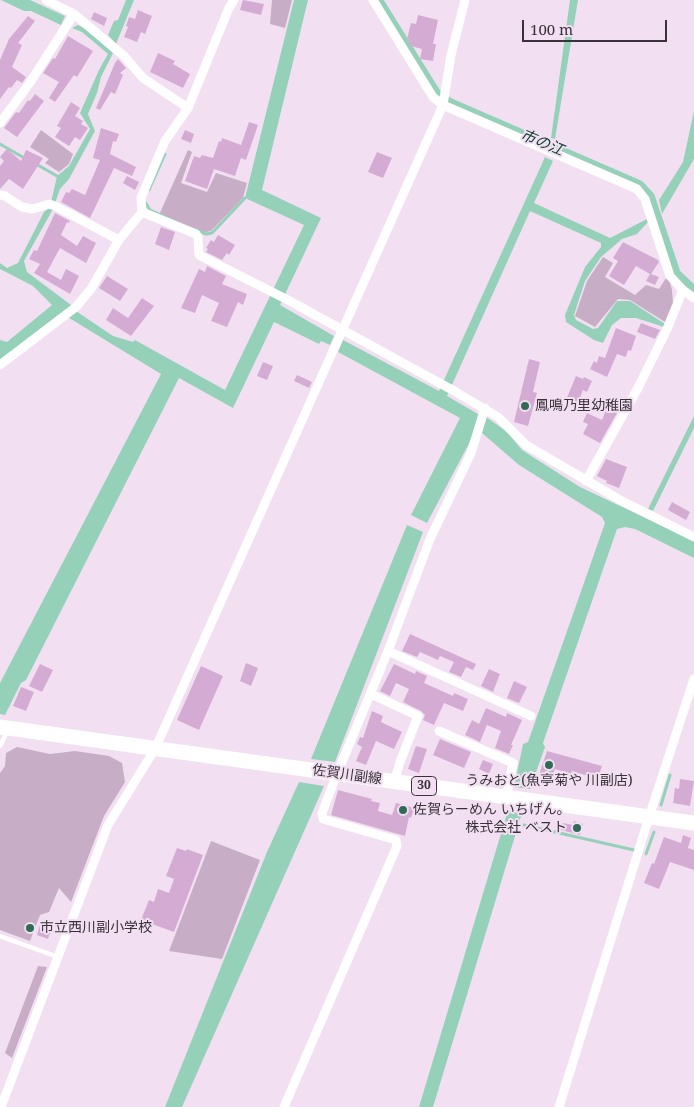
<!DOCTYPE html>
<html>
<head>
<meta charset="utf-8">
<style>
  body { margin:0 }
  #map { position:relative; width:694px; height:1107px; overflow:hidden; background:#f2e0f2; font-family:"Noto Serif",serif }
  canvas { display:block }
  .scale { position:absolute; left:522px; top:20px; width:145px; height:22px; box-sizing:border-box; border:2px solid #393239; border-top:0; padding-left:6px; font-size:15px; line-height:18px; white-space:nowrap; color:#393239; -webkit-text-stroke:4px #f2e0f2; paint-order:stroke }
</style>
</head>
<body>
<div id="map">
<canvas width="694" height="1107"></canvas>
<div class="scale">100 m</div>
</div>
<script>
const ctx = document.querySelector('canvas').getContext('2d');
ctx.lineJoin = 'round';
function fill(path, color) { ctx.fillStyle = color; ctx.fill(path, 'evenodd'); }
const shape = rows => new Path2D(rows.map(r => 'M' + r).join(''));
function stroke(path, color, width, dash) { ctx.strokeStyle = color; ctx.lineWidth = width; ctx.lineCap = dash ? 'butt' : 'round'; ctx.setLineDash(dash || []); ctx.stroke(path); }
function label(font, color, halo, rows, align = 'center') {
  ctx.font = font + ' "Noto Serif","Noto Sans JP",serif'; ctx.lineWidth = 4; ctx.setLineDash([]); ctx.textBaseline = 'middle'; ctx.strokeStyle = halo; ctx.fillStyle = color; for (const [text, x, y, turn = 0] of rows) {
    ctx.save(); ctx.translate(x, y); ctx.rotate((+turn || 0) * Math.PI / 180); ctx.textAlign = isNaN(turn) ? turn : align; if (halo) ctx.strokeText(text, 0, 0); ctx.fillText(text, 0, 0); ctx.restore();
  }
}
const green = shape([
  [272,0,292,0,285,28,270,24],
  [41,130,73,154,69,164,59,172,45,163,49,159,30,147],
  [188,150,192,152,181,183,207,192,216,173,247,183,243,198,211,231,201,233,159,215],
  [603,257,613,263,605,277,635,295,646,285,659,289,668,275,672,290,673,304,665,322,630,300,618,299,595,327,575,316,587,281],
  [17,747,50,754,75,751,109,756,122,763,125,782,104,816,71,902,59,888,49,912,40,915,30,941,0,930,0,773,5,766,6,753],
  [211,841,260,860,222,959,169,951],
  [38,966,47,967,12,1058,5,1053]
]);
const water = shape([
  [1,0,30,0,65,16,61,25,31,11,24,11],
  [126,0,134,0,116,44,108,35,114,21,118,20],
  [294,0,308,0,262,190,321,218,280,305,334,336,330,345,321,341,319,344,274,322,233,408,179,378,26,680,21,683,5,715,0,714,0,683,161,374,61,313,0,360,0,340,7,342,52,305,33,286,0,269,0,263,7,268,18,263,44,212,50,207,57,176,69,166,90,129,80,113,99,70,108,54,82,32,72,28,78,25,86,29,113,53,101,77,97,93,88,114,95,131,69,179,60,189,53,209,24,261,27,272,71,305,70,307,113,336,133,342,135,340,225,390,304,225,245,198],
  [570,0,578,0,555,139,551,138],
  [694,111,694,159,662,214,659,200,683,162],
  [545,157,553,161,534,203,610,238,647,219,648,222,637,234,622,239,601,257,585,281,574,315,576,320,593,329,598,328,617,301,630,301,665,324,664,327,636,318,621,318,612,325,603,343,594,340,566,322,565,315,585,267,601,247,601,243,530,211,447,396,478,414,474,434,427,523,411,515,460,418,338,352,343,340,439,391],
  [694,416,694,428,653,511,648,509],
  [486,417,506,431,522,450,580,487,694,541,694,558,635,529,625,527,617,529,543,743,545,747,530,789,514,787,523,744,528,742,605,523,602,517,519,465,482,433],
  [407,525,423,532,335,762,311,759],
  [299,782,324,786,182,1107,165,1107,267,852],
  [508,810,522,813,433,1107,419,1107]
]);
const stream = shape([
  [0,144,26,159],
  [36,164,57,176],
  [149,190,165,154],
  [145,202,150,210,172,220],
  [194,229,206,234,212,233,245,198],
  [661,805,670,775],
  [524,825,634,850],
  [646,854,654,832]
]);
const canal = shape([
  [378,0,437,95,450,103,639,185,650,197,676,274,694,291]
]);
const building = shape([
  [243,0,264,4,261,15,240,10],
  [138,10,152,16,145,34,141,32,137,42,124,37,128,27,126,26,129,17,135,19],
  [94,12,107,18,104,26,91,19],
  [418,15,438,20,433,44,436,44,433,61,420,59,422,49,411,46,407,39,411,23,416,24],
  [28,16,35,21,18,43,22,45,12,67,26,77,22,83,17,80,11,88,9,87,0,99,0,60,9,39],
  [68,36,93,51,77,77,74,75,55,102,49,98,59,82,43,73,53,58,55,59],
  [158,53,175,61,173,64,190,74,183,88,150,72],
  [118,59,126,68,120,73,123,75,115,94,111,92,100,110,96,108,115,63],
  [35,94,44,101,17,137,4,128,16,112,19,113,28,100,30,101],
  [71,102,80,108,75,116,83,121,81,124,88,128,80,140,75,137,69,146,55,137,61,128,57,126],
  [249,122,258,125,246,160,241,158,235,176,214,169,207,189,185,181,194,156,200,158,202,155,213,158,219,141,221,142,222,138,241,145],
  [101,128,119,134,116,142,113,141,110,154,136,167,132,176,114,168,90,218,61,202,66,192,69,193,72,189,85,195,100,160,93,158],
  [185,130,194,134,191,143,181,139],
  [7,149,21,161,26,150,43,158,23,189,9,179,0,189,0,166,4,161,0,157],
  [377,152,392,158,383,178,368,172],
  [127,176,139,182,135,190,123,183],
  [55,213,70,221,69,223,67,222,61,235,77,246,83,236,96,243,86,263,60,248,47,272,61,280,66,269,79,276,70,294,34,273,40,264,29,259,34,250,37,251],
  [161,227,175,232,169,250,155,244],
  [218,235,235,245,229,255,227,253,222,260,206,252,208,249,206,248,211,240,214,242],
  [623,242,658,260,659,262,651,274,659,277,655,285,646,281,650,274,636,266,624,285,609,276,618,261,613,258],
  [207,266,226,276,222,284,247,294,243,305,238,302,227,327,211,321,219,303,202,295,195,313,181,308,199,269,205,272],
  [107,276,128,289,120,301,99,288],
  [142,298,154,306,131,336,106,320,113,308,128,318],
  [641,323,660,330,655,339,637,332],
  [616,328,636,336,631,351,628,350,626,357,617,354,607,377,590,369,594,361,597,363,599,356,605,358],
  [529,359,540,362,533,392,537,393,528,426,514,422],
  [263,362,273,366,267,380,257,376],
  [297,375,312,382,309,388,294,381],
  [576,376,583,379,584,377,592,381,587,392,583,390,577,405,566,400],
  [606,410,617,413,600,443,583,434,588,424,583,422,587,413,602,420],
  [606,459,627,467,619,488,606,483,607,481,597,476],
  [672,502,690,512,686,520,668,510],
  [410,634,476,664,473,670,466,667,461,677,449,672,454,662,440,656,438,660,420,652,417,657,402,651],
  [246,663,258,668,251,686,240,681],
  [40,664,53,670,42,692,29,686],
  [394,664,415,674,416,671,427,676,424,683,453,696,454,693,468,699,463,711,444,703,434,725,423,720,425,715,421,711,403,702,409,689,396,683,390,696,380,691],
  [201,666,223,676,199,730,177,720],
  [489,669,500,674,493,692,481,686],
  [514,681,527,687,519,703,507,698],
  [21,687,34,692,26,711,13,706],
  [486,708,506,717,507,713,522,720,511,745,513,745,509,754,495,748,501,731,487,725,480,742,465,735,472,720,479,724],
  [372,711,383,716,381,722,402,732,394,749,376,741,366,765,356,761,362,747,357,744,360,737,363,738],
  [440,739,471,752,464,768,433,755],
  [416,746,427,749,419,773,408,769],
  [547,751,602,766,598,779,572,771,571,774,555,769,551,779,539,775],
  [483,760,493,764,489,774,479,769],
  [680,779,694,781,690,806,673,803,675,788,679,789],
  [338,790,372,799,371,801,380,803,378,811,392,815,396,803,414,808,411,818,409,817,405,836,331,815],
  [574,821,583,824,580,835,561,830,563,823,573,825],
  [683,835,691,838,688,848,694,850,694,870,670,862,659,889,644,883,652,863,654,864,664,837,681,843],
  [177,848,186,851,187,849,203,855,174,932,141,920,149,900,154,902,158,889,169,893,174,879,166,876],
  [41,921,53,925,48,939,37,935]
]);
const lane = shape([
  [0,746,7,732],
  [0,936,58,957]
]);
const street = shape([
  [46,0,74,14,124,56,143,78,188,108],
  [373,0,433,97,443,105,637,189,645,199,670,276,683,290,694,298],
  [0,123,29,84,74,14],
  [0,195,5,196,22,207,33,209,49,204,55,206,119,240],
  [142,212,196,234,198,237,199,255,286,299,456,392,498,417,526,445,620,500,694,537],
  [0,365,76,307,91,289,119,240,142,212,141,198,165,141,188,108,229,8,234,0],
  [586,481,638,388,667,329,683,290],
  [388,651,531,716],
  [371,694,418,716,400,762,394,782],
  [439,731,513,763,506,798],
  [1,1107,108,825,155,749,443,105,451,55,465,0],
  [284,1107,397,846,396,840,323,819,322,813,337,774,388,651,430,539,471,453,485,408],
  [559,1107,649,817,694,679]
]);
const primary = shape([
  [0,727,694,823]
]);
const markers = [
  [525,406,5,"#2f6b55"],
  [549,765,5,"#2f6b55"],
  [403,810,5,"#2f6b55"],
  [577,828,5,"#2f6b55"],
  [30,928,5,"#2f6b55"]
];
const shields = [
  [424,786,25]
];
const shieldNames = [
  ["30",424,786]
];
const poiNames = [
  ["鳳鳴乃里幼稚園",535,406],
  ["うみおと(魚亭菊や 川副店)",549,781,"center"],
  ["佐賀らーめん いちげん。",413,810],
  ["株式会社 ベスト",567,828,"right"],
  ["市立西川副小学校",40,928]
];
const streetNames = [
  ["佐賀川副線",347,775,8]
];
const waterNames = [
  ["市の江",542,143,23]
];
fill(green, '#c7adc6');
fill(water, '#95d1b8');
stroke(stream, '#95d1b8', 3);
stroke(canal, '#95d1b8', 10);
fill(building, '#d4acd3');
stroke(lane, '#fff', 4.5);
stroke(street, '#fff', 9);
stroke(primary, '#fff', 15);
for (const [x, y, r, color] of markers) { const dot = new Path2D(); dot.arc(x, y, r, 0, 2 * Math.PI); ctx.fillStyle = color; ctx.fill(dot); stroke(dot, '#f2e0f2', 2); }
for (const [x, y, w] of shields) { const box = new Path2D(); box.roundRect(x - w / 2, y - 9.5, w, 19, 4); ctx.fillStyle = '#f2e0f2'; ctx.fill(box); stroke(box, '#393239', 1); }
label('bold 12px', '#393239', null, shieldNames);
label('14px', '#393239', '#f2e0f2', poiNames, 'left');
label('14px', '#393239', '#f2e0f2', streetNames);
label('italic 15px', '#0f4131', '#f2e0f2', waterNames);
</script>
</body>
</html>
